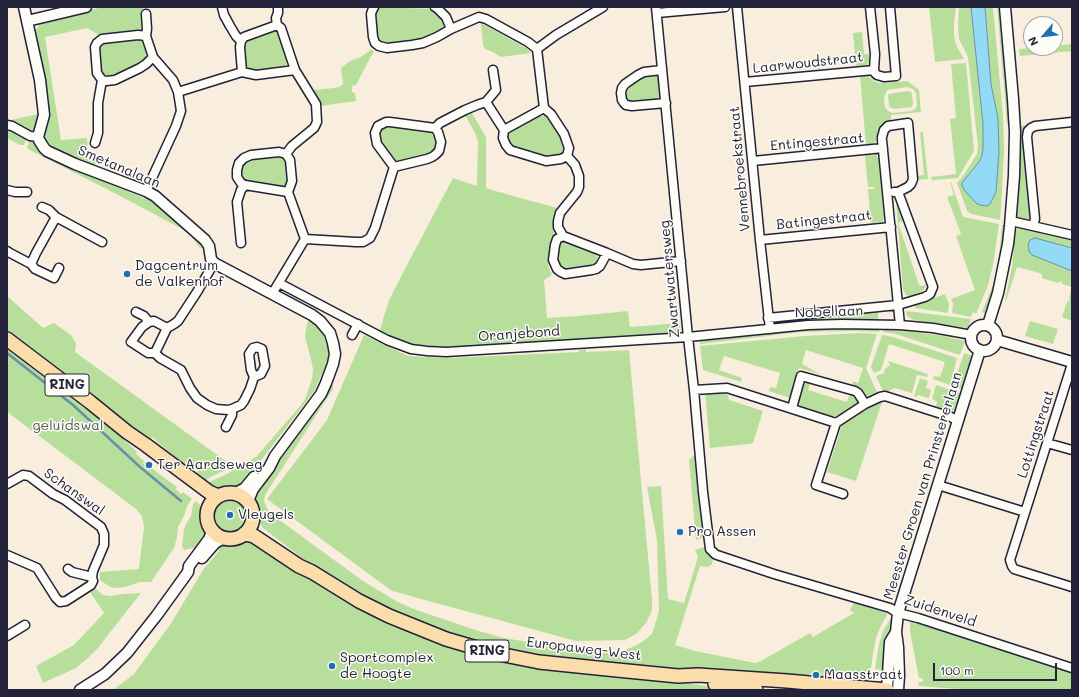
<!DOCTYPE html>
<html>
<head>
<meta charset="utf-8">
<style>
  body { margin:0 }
  #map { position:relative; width:1079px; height:697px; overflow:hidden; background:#f9eedd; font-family:Mali,sans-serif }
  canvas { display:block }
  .frame { position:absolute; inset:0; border:8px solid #22223b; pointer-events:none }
  .north { position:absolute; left:1023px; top:16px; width:40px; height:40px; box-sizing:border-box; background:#fdfcf7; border:1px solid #a5a5ac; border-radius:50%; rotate:242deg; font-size:11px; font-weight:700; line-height:16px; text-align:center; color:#22223b }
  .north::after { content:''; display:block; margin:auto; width:14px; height:18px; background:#1f6fb2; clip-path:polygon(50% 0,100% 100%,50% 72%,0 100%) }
  .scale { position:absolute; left:933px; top:663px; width:124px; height:18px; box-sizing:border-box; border:2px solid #22223b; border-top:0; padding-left:5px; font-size:12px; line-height:14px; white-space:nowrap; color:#22223b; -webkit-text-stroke:3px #fdfcf7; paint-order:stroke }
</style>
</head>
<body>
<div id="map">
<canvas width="1079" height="697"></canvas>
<div class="frame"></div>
<div class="north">N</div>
<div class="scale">100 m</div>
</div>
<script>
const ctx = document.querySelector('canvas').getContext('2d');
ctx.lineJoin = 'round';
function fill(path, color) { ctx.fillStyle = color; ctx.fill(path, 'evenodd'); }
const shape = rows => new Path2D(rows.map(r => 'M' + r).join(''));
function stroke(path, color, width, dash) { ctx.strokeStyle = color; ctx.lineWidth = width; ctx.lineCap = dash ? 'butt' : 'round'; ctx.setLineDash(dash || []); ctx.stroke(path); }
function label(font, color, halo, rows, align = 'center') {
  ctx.font = font + ' Mali,sans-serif'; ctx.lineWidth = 3; ctx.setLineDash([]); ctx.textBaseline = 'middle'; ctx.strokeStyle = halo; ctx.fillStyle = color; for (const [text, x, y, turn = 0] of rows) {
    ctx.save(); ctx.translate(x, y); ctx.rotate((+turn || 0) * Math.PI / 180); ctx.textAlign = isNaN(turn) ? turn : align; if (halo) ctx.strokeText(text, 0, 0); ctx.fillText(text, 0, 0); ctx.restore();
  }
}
const green = shape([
  [103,7,143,7,145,26,144,30,99,35,87,28,45,37,61,140,87,138,88,152,96,153,95,166,50,147,45,140,45,132,49,121,49,107,35,30,37,29,41,22],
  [379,7,433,9,439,15,445,23,444,28,441,31,424,39,407,42,384,44,380,42,376,34,375,13,377,8],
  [929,7,956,7,954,24,954,36,956,45,964,59,935,62],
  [959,7,971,7,983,124,983,149,982,156,979,162,965,179,963,188,976,203,989,205,991,202,996,192,999,152,998,119,991,84,985,7,993,7,1003,116,1004,149,1002,193,1000,220,971,214,967,211,957,183,963,176,977,154,978,146,968,57,959,39,958,27],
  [997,7,1000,7,1008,90,1010,124,1007,124,1004,88],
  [481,23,526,48,531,53,501,57,491,51,485,49,483,45],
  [274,30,277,31,287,60,286,64,284,68,253,71,250,70,245,65,243,46,245,41],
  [862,32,864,54,869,54,869,62,867,65,856,66,853,33],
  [137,39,142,41,145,49,146,54,144,61,109,78,104,77,101,74,98,46,100,43],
  [1072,44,1072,51,1020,56,1019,49,1031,48,1055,48,1055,46],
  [371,49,374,52,370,58,356,85,352,86,352,92,355,93,356,101,320,106,312,90,335,88,341,86,343,84,341,68,350,61,361,57,368,52],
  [966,63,974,151,958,178,932,180,931,177,956,174,950,119,956,118,951,64],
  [650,74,657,75,659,77,662,94,660,98,655,101,632,102,628,101,625,94,625,89,629,84,644,76],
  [860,76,868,76,874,81,879,83,907,81,919,90,921,112,891,115,891,121,886,123,879,138,877,138,876,141,873,144,866,145],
  [907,87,913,89,916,93,917,106,915,109,912,111,893,113,888,111,885,107,884,98,887,90],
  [908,91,911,92,912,95,913,104,912,107,894,109,891,108,889,106,888,96,889,94],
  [472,113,486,137,486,187,488,189,557,208,554,216,554,234,548,257,548,265,552,275,544,280,547,318,578,316,628,311,630,327,680,323,680,327,678,332,671,334,618,339,435,349,402,343,379,333,389,300,407,265,453,178,477,186,478,142,475,133,465,115],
  [38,114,37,128,34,131,25,130,11,120],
  [541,116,545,116,550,120,560,135,564,143,564,148,562,154,554,157,546,157,511,145,507,138,509,132,537,117],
  [390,125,431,132,437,139,437,145,435,151,431,155,408,161,397,162,391,158,379,144,379,130,383,126],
  [1029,125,1031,218,1028,220,1025,220,1020,219,1018,218,1016,213,1019,126],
  [7,129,27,138,24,145,20,145,7,138],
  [920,132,923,132,928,179,917,180,917,176,924,175],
  [30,140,36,142,72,168,151,201,195,237,201,244,204,250,199,247,189,233,182,229,126,199,28,149,27,147],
  [281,155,284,157,287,160,289,181,285,186,282,187,245,181,242,179,240,175,241,167,244,163,251,158],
  [865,155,876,155,879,159,884,217,883,221,881,222,871,223,868,189,874,189,874,187,868,187,866,167],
  [950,182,951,182,963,217,999,224,993,265,988,285,976,314,973,312,971,317,952,313,953,303,951,299,975,290,956,236,961,234,947,197,954,195],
  [898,200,905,220,898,223,912,264,919,285,922,286,926,284,926,286,923,291,910,296,906,295,903,289,896,201],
  [1002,225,1006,225,995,285,985,313,982,312,994,282,999,256],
  [1020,228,1072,239,1072,248,1035,238,1029,241,1028,247,1030,253,1032,255,1072,271,1072,321,1062,317,1067,302,1070,300,1069,297,1072,287,1062,284,1061,281,1058,283,1042,278,1042,274,1029,270,1017,267,1006,301,1005,301,1012,266,1016,231,1017,229],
  [566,240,595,252,597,256,597,261,596,264,592,267,584,268,566,270,560,267,556,260,558,247,562,241],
  [945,294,949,304,948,313,915,308,915,305],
  [7,296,43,328,54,323,71,335,76,344,75,352,227,462,226,470,210,477,206,481,197,474,198,471,186,462,184,464,156,441,156,440,153,437,152,438,150,438,149,439,122,421,7,333],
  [878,311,878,319,848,319,776,323,775,320],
  [906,311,971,319,968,328,914,320,907,316],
  [308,321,312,321,315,323,323,333,328,349,328,357,326,366,313,393,246,480,236,488,217,490,209,484,211,481,227,474,257,456,301,405,305,399,312,379,313,369,311,359,305,337,306,328],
  [1030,321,1058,329,1053,344,1025,336],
  [836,328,880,328,879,332,853,331,801,332,700,344,700,341,759,334],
  [884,328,944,336,965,341,960,355,896,334,883,332],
  [860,333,877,334,866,368,877,392,866,397,859,388,852,385,853,381,858,383,863,368,806,350,802,364,822,375,799,368,790,398,769,391,770,387,776,388,780,373,724,356,719,370,742,378,741,382,703,370,700,346,805,336],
  [364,335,408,356,450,358,579,352,579,350,586,349,586,352,629,350,652,600,652,610,646,623,636,634,625,640,576,641,392,591,267,499,327,420],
  [882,335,893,337,957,358,950,385,933,379,934,376,940,377,945,362,889,344,881,370,874,373,871,367],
  [7,346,111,427,137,452,136,454,144,461,143,463,147,466,147,465,154,470,177,487,176,489,181,494,183,492,192,499,187,506,184,516,178,527,177,537,174,548,151,582,140,582,125,587,116,588,110,587,100,580,100,572,139,569,144,527,142,516,136,509,10,414,7,411],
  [964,353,973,356,965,386,963,385,962,389,953,386],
  [888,361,928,374,927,377,917,375,912,393,895,388,884,393,876,376,884,373,884,370,890,365],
  [920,378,928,381,926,388,931,390,929,398,918,395,917,397,914,396],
  [806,383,810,383,808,390,847,402,849,396,851,394,853,393,859,401,859,403,841,415,836,416,830,416,801,407,798,404,797,400,801,387],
  [333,384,333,389,265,495,264,501,269,512,278,519,363,581,396,601,411,608,475,630,504,638,577,650,601,653,619,652,635,646,642,642,652,634,659,611,657,540,647,487,661,486,668,599,684,603,698,557,695,550,704,547,706,553,713,559,712,564,708,567,700,566,675,645,695,651,755,663,761,661,810,633,813,637,854,613,850,610,853,604,856,603,886,613,887,615,880,628,876,638,873,653,871,668,869,669,868,680,857,679,857,677,826,674,825,677,814,676,814,674,809,674,808,677,768,677,625,665,528,654,500,649,443,632,403,615,378,604,323,572,306,561,263,528,258,521,254,504,253,499,257,490,287,450],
  [936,385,960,393,958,401,960,402,955,413,951,414,936,408,937,402,932,399],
  [717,391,728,395,729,400,763,411,753,443,749,444,710,448,705,392],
  [880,401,882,402,856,481,827,472,842,425],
  [695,454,697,454,703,537,696,540,689,460],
  '213 516a17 17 0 1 1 34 0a17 17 0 1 1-34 0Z',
  [195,501,204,508,204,518,206,527,206,535,199,547,184,550,182,546,184,530,186,524,191,516,193,505],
  [248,540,343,599,377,617,384,623,400,629,405,629,461,650,508,663,533,667,578,673,665,680,734,690,113,690,134,674,172,622,203,570,219,551,217,547,224,543],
  [96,589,103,595,110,596,123,594,141,593,97,649,90,656,76,668,43,683,36,666,74,645,104,613,90,592],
  [891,618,892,620,891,629,887,638,884,670,875,669,879,644,884,629],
  [910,621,1016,654,1072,673,1072,690,970,690,918,686,919,682,923,682,923,679,919,678,910,632]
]);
const water = shape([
  [971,7,985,7,991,84,998,119,999,152,996,192,991,202,989,205,987,206,980,205,976,203,965,191,962,186,962,183,965,179,979,162,982,156,983,149,983,124,971,7],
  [1035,238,1072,248,1072,271,1032,255,1029,251,1028,245,1030,240,1035,238]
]);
const stream = shape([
  [7,353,73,405,140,467,181,501]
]);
const minor = shape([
  [222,7,224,15,230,26,236,36,241,41],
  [374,7,372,11,371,14,373,37,375,43,379,46,387,48,412,45,423,43,437,37,451,29,479,17,486,19,528,42,537,49],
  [435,7,437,8,446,17,451,29],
  [656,7,688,337,694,390,703,492,710,549,715,554,717,555,774,574,890,608,898,613,918,618,1072,668],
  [737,7,760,240,770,329],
  [870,7,875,54,874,70,875,73,877,75,884,77,896,76,890,7],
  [657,13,725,7],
  [493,70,496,90,486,102,504,130],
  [662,70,644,72,638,75,625,84,622,88,621,93,622,100,624,103,626,105,632,106,666,103],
  [242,72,240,47,241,41,244,37,277,25],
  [102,80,106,81,115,80,140,68,146,64,153,57,146,36,147,29,146,14],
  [745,82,874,70],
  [178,92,242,72,256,75,295,70],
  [544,108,504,130,503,138,506,145,510,150,513,151,546,161,561,159,567,156,575,165,579,176,579,187,577,192,560,213,558,221,558,227,563,236],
  [7,125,12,126,30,136,38,137],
  [882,137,884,130,888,126,908,123,913,179,911,184,908,187,898,192,894,192],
  [882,140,898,305,925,297,930,294,933,287,898,192],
  [95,143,98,133,98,103,102,80,97,73,95,47,97,43,102,39,138,35,146,36],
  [567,156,569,148,564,134,551,114,544,108,537,49,556,35,603,7],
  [753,161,883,148],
  [394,167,377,144,375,133,378,126,386,122,390,122,435,128,440,123,465,110,477,105,486,102],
  [245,185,288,192],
  [7,190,15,192,27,192],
  [146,191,176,126,181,111,178,92,173,80,153,57],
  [42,207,49,210,56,217],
  [1011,221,1072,235],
  [1033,226,1035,219,1027,137,1028,131,1031,128,1035,126,1072,122],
  [305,239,356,242,363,242,370,238,375,228,394,167,427,159,432,157,435,155,439,151,441,142,438,132,435,128],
  [760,240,891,227],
  [241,243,237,202,241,190,245,185,241,183,237,177,237,170,239,163,244,158,251,155,279,152,286,154],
  [7,251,10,253,31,264,35,269,54,278,59,268],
  [607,253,600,266,596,269,592,270,565,274,561,272,557,269,553,260,555,245,557,239,563,236,607,253,633,264,641,265,681,261],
  [31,264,36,253,56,217,102,242],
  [279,283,387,340,411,349,427,351,446,352,511,348,688,337,808,325,842,324,900,325,933,328,972,335],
  [272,294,305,239,288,192,292,181,290,160,286,154,292,146,314,128,317,122,316,104,295,70,281,28,277,25,276,18,278,13,278,7],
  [136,312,144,316,149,322,154,321,167,328],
  [768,318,898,305,900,325],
  [149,322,142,327,131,342,148,353,155,353,160,358,181,370,190,388,197,398,207,405,216,409,228,410,232,409],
  [352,335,358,324],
  [155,353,167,328,174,324,178,321,197,292,214,263],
  [1072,364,1010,560,1012,566,1014,569,1017,570,1072,587],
  [694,390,727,388,836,423],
  [792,408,801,376,855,391,858,393,865,404],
  [836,423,865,404,880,397,885,396,951,417,958,421],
  [836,423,816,485,843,494],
  [226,427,232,415,232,409,241,405,244,401,250,389,254,377,261,374,265,366,262,349,257,347,253,348,249,354,251,370,254,377],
  [1047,443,1072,450],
  [7,484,23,475,29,476,53,494,65,500,101,527,104,534,104,545,93,571,92,577,93,581,91,585,66,601,60,602,56,598,37,568,7,555],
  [938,485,1025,512],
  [68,569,72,572,92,577],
  [7,636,25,625]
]);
const tertiary = shape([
  [24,7,40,80,44,115,38,137,39,140,44,148,47,151,75,164,146,191,155,196,205,240,209,246,211,259,214,263,312,315,320,321,330,333,333,343,335,354,333,364,326,383,321,394,275,456,269,468,253,489,248,501],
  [27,21,86,7],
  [988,325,998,293,1008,244,1010,226,1014,176,1015,132,1013,99,1005,7],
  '971 338a13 13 0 1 1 26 0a13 13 0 1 1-26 0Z',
  [997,340,1072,362],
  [236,493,245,488,254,477],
  [202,558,215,543,224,538],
  [80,690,105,674,127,653,157,615,188,572,189,566,209,539,211,534,211,528],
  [887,690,890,642,896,632],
  [898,690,899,675,898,647,896,632,898,613,980,350]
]);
const primary = shape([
  [7,339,90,402,127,432,146,445,209,492,218,496],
  '207 516a23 23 0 1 1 46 0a23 23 0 1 1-46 0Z',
  [244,534,254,536,299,566,312,572,359,601,389,616,446,639,494,653,539,662,607,669,678,676,698,675,787,681,887,690],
  [715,684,756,690]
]);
const markers = [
  [127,274,4,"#1f6fb2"],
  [149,465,4,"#1f6fb2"],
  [230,515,4,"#1f6fb2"],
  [680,532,4,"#1f6fb2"],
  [332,666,4,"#1f6fb2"],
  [816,675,4,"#1f6fb2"]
];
const shields = [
  [67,385,44],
  [487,651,44]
];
const shieldNames = [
  ["RING",67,385],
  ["RING",487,651]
];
const streetNames = [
  ["Laarwoudstraat",808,63,-6],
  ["Entingestraat",817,142,-5],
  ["Smetanalaan",119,167,23],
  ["Vennebroekstraat",740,169,-95],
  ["Batingestraat",824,220,-6],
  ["Zwartwatersweg",670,279,-95],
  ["Nobellaan",829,312,-2],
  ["Oranjebond",519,334,-4],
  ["Lottingstraat",1036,434,-72],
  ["Meester Groen van Prinstererlaan",923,486,-73],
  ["Schanswal",74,492,35],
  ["Zuidenveld",940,611,18],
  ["Europaweg-West",584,649,7]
];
const poiNames = [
  ["Dagcentrum",135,266],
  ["de Valkenhof",135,282],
  ["Ter Aardseweg",157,465],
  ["Vleugels",238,515],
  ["Pro Assen",688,532],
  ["Sportcomplex",340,658],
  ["de Hoogte",340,674],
  ["Maasstraat",824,675]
];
const parkNames = [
  ["geluidswal",68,426]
];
fill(green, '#b7df9b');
fill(water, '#93dbf4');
stroke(water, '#6691aa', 1);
stroke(stream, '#6691aa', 2.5);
stroke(minor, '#22223b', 11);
stroke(tertiary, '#22223b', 13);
stroke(primary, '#22223b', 16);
stroke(minor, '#fdfcf7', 8);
stroke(tertiary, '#fdfcf7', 10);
stroke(primary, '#fbddab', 13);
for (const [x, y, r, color] of markers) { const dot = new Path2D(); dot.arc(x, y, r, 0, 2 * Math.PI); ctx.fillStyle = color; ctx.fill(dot); stroke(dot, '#fdfcf7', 1.5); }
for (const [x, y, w] of shields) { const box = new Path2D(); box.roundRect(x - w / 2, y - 11, w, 22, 3); ctx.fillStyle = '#fdfcf7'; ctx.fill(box); stroke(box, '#22223b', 1); }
label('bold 13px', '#22223b', null, shieldNames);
label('14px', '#22223b', '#fdfcf7', streetNames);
label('14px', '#22223b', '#fdfcf7', poiNames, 'left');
label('14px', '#4f5b58', '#fdfcf7', parkNames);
</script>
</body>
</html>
